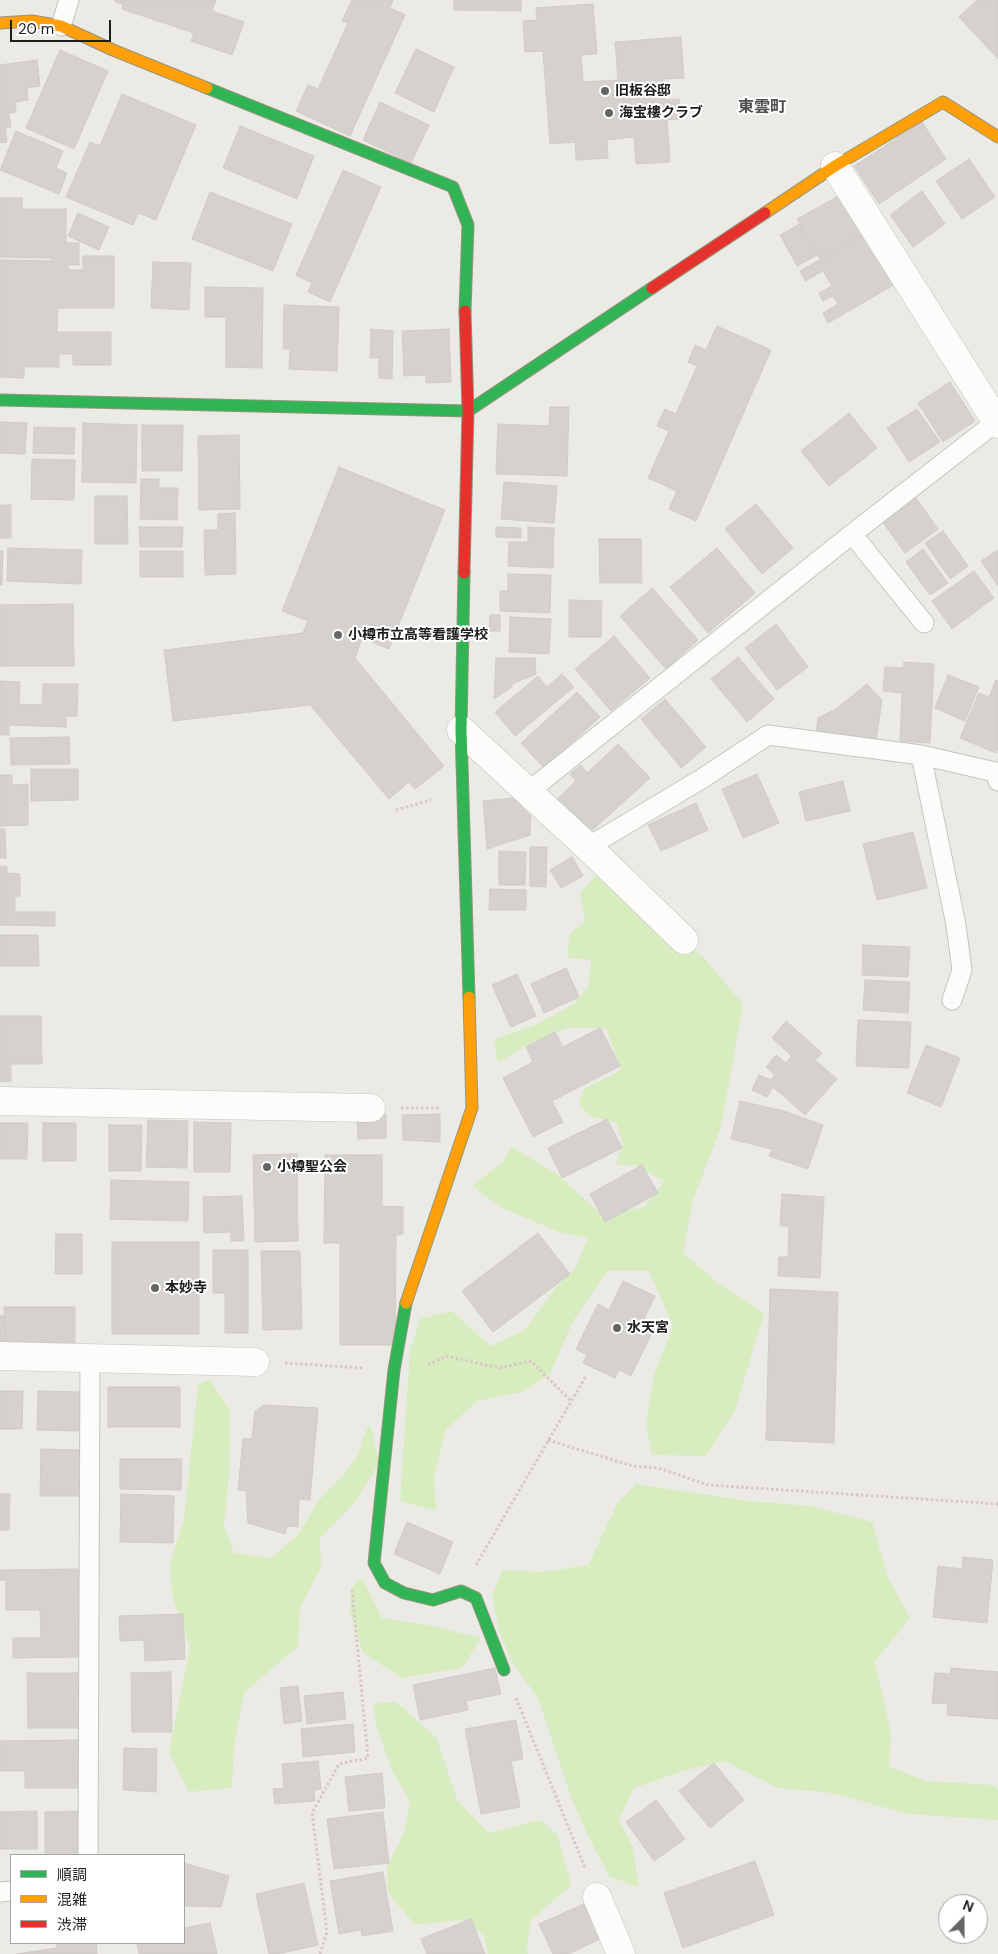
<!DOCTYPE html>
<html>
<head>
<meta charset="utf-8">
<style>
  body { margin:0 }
  #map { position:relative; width:998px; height:1954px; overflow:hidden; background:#eceae5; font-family:"DM Sans","Noto Sans JP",sans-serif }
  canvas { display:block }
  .legend { position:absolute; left:10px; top:1854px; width:175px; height:90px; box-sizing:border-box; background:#fff; border:1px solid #a5a5a5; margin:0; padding:6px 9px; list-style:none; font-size:15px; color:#1d1d1d }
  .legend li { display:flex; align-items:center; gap:10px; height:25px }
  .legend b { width:25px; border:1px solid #a5a5a5 }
  .north { position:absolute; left:938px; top:1894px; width:50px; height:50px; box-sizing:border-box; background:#fff; border:1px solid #a5a5a5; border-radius:50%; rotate:22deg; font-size:14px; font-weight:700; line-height:20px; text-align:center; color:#1d1d1d }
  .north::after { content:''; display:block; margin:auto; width:18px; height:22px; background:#656563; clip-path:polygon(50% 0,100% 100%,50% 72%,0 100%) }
  .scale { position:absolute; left:10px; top:20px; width:101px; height:22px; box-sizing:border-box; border:2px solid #1d1d1d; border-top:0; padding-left:6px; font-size:15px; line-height:18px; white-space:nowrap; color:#1d1d1d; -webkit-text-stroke:4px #fff; paint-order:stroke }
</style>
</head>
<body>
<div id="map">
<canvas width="998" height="1954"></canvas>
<ul class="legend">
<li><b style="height:6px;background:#30b455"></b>順調</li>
<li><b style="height:6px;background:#ff9f0a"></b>混雑</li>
<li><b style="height:6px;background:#e5322d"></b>渋滞</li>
</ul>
<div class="north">N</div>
<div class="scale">20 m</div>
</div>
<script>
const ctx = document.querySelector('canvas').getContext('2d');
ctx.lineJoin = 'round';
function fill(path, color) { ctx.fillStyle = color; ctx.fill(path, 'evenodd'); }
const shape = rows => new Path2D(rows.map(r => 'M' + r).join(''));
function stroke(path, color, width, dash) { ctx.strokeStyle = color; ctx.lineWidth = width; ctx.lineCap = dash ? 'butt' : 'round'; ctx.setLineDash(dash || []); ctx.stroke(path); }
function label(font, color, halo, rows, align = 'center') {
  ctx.font = font + ' "DM Sans","Noto Sans JP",sans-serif'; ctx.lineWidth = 4; ctx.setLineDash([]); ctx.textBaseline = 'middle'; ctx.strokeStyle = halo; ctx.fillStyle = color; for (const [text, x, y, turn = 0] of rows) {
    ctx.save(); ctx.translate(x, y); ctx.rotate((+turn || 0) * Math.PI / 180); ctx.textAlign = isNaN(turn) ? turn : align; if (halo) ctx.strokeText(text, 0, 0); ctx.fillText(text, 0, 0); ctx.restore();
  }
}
const grass = shape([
  [597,875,703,957,743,1004,721,1127,693,1200,683,1253,717,1282,764,1313,735,1410,706,1456,652,1455,646,1423,654,1375,673,1326,649,1271,608,1271,573,1321,550,1374,522,1392,477,1401,446,1430,434,1477,436,1511,400,1501,410,1351,420,1319,452,1311,490,1346,525,1330,557,1286,575,1269,588,1238,559,1232,502,1208,472,1186,503,1162,512,1147,558,1175,603,1216,644,1207,664,1181,635,1165,616,1165,623,1143,616,1122,591,1117,579,1105,584,1089,621,1070,606,1028,567,1028,531,1043,497,1063,495,1039,535,1025,574,1004,588,987,591,960,568,958,568,945,570,934,585,921,580,892],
  [209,1379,230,1410,229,1475,224,1525,234,1553,272,1558,299,1533,319,1500,345,1473,359,1454,364,1435,370,1424,379,1463,356,1501,320,1538,321,1568,300,1607,298,1646,244,1693,234,1746,232,1788,189,1792,169,1752,190,1647,172,1594,170,1563,184,1519,198,1385],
  [636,1484,749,1501,811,1506,872,1522,888,1577,910,1618,875,1661,891,1734,889,1767,927,1781,993,1785,998,1789,998,1820,908,1814,832,1793,778,1788,724,1761,683,1771,634,1788,619,1819,633,1848,639,1887,610,1877,589,1838,572,1800,538,1698,513,1664,500,1634,492,1597,502,1570,543,1572,588,1565,617,1504],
  [362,1578,382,1618,429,1625,481,1638,462,1668,402,1678,363,1653,350,1613,351,1588],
  [396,1702,436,1737,457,1800,489,1833,540,1820,557,1834,571,1885,530,1921,527,1952,528,1954,488,1954,483,1934,460,1920,415,1925,388,1893,387,1867,404,1833,410,1801,392,1771,377,1727,373,1707,378,1703]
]);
const building = shape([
  [115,0,216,0,212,11,244,22,232,55,191,41,194,33,122,9,123,4,115,2,115,0],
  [352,0,393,0,390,8,405,15,350,136,296,111,308,85,318,89,348,23,342,21,352,0],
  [454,0,521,0,521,11,454,10,454,0],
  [977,0,998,0,998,59,959,17,977,0],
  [593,4,597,54,581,55,583,82,618,80,615,42,681,37,684,78,664,79,665,100,679,99,681,119,667,120,670,162,636,164,634,137,607,140,608,158,576,160,575,142,550,144,543,51,525,52,523,21,537,20,536,8,593,4],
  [416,49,454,67,434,112,395,93,416,49],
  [60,50,108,71,74,149,26,128,60,50],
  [37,60,40,86,27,88,28,100,15,102,16,112,9,113,11,127,5,128,7,142,0,143,0,65,37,60],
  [122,94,196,125,156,220,138,213,133,225,66,197,90,142,100,146,122,94],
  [380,102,429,125,411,163,363,140,380,102],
  [922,122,946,159,879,204,854,166,922,122],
  [240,126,314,156,297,199,223,168,240,126],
  [16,131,63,151,56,168,67,173,59,194,0,170,16,131],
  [969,159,995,197,962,219,936,181,969,159],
  [343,170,381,187,330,302,308,292,312,283,296,275,343,170],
  [922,191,945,224,913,247,890,215,922,191],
  [210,192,292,224,273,271,192,239,210,192],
  [844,193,868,232,820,259,797,219,844,193],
  [0,198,22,198,22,209,66,209,66,243,79,243,79,265,69,265,68,270,83,270,83,256,114,256,114,308,58,308,57,332,111,332,111,365,73,365,73,354,59,354,59,367,24,367,24,378,0,377,0,260,52,261,52,258,0,257,0,198],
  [78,213,109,227,99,250,68,236,78,213],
  [800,224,817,255,797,266,780,235,800,224],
  [868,232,897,283,828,323,823,313,838,304,833,296,823,301,819,293,832,286,823,271,805,281,800,271,868,232],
  [153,262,191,263,189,310,151,308,153,262],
  [205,287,263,288,262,368,226,367,226,317,205,317,205,287],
  [284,305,339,307,337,371,289,369,290,349,283,349,284,305],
  [717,326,771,350,696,521,669,509,677,491,648,478,669,431,657,426,665,409,676,414,697,366,688,362,695,345,706,350,717,326],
  [371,329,393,331,392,379,379,378,379,358,370,358,371,329],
  [449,329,451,382,426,383,426,375,404,376,402,331,449,329],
  [950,382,975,421,943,442,918,403,950,382],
  [550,407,569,407,567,476,496,474,498,424,549,426,550,407],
  [917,409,940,442,909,462,887,428,917,409],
  [849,413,877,448,829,486,801,451,849,413],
  [0,422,27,423,25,454,0,453,0,422],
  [83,423,137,425,136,483,82,482,83,423],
  [142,425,183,425,182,471,142,471,142,425],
  [34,427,75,428,74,454,33,453,34,427],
  [239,435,240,509,199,510,198,436,239,435],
  [32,459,75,460,74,500,31,499,32,459],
  [339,467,445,510,389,649,362,638,355,658,444,766,415,789,409,782,389,799,310,705,173,721,164,650,303,633,308,621,282,611,339,467],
  [141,479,159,479,159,488,178,488,177,520,140,519,141,479],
  [504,482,557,486,554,523,501,519,504,482],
  [913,494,938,529,905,553,879,517,913,494],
  [95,496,127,496,128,544,95,544,95,496],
  [756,504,793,548,762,574,725,529,756,504],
  [0,505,11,505,11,538,0,538,0,505],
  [235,513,236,574,205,575,204,530,218,530,218,514,235,513],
  [139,527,183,527,182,547,140,547,139,527],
  [496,527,521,528,521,538,496,537,496,527],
  [528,527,554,528,553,568,508,566,509,542,528,542,528,527],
  [943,531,968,566,950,579,925,543,943,531],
  [599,539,641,539,642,583,600,583,599,539],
  [8,548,82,550,81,584,7,581,8,548],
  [717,548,755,593,708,633,670,587,717,548],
  [923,549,948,583,930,595,906,562,923,549],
  [998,550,998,586,981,561,998,550],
  [0,551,3,551,2,585,0,585,0,551],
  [140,551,183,551,183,577,140,577,140,551],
  [974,571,994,598,952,629,932,601,974,571],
  [508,574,551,575,550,613,500,611,500,591,508,591,508,574],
  [652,588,698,640,666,669,620,616,652,588],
  [569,600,602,601,601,637,569,637,569,600],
  [73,604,74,666,0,666,0,605,73,604],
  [490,615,500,615,500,631,489,631,490,615],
  [510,617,551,619,549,654,509,652,510,617],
  [776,624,808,667,777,690,745,648,776,624],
  [614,636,650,678,611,711,575,669,614,636],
  [738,657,774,699,747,722,711,679,738,657],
  [496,658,535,658,536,674,512,684,512,687,494,699,496,658],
  [904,662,934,664,930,743,900,741,902,693,883,691,885,667,904,668,904,662],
  [562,674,574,687,515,736,495,712,538,676,547,687,562,674],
  [948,675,979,687,965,721,935,708,948,675],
  [996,680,998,681,998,748,996,753,960,738,979,693,989,697,996,680],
  [0,681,20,682,19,704,42,705,43,684,78,684,77,716,66,716,66,727,9,725,9,735,0,735,0,681],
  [867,684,882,700,876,741,816,734,818,718,836,709,867,684],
  [577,692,600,717,544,768,521,743,577,692],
  [665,699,706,747,681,768,641,719,665,699],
  [69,737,70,764,11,765,10,738,69,737],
  [618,744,650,778,587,835,555,801,576,781,570,774,581,765,587,773,618,744],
  [31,769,78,769,78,800,31,801,31,769],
  [757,774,779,823,743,838,722,789,757,774],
  [0,775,12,775,12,785,28,784,28,825,0,826,0,775],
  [843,781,850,811,806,821,799,792,843,781],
  [513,798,531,816,530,835,487,849,483,801,513,798],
  [696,803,708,830,661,851,648,825,696,803],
  [0,829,5,829,6,858,0,858,0,829],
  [913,832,927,888,877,900,863,844,913,832],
  [530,847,547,847,546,887,530,886,530,847],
  [499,851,526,852,525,885,499,885,499,851],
  [572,857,583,876,561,888,550,870,572,857],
  [0,866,7,867,7,873,20,874,20,896,15,896,15,912,55,912,55,926,0,925,0,866],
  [490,889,526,890,526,910,489,910,490,889],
  [0,935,38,935,39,966,0,966,0,935],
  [863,945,910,947,908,977,862,975,863,945],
  [566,968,579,997,544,1013,531,984,566,968],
  [517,974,536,1016,511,1027,492,985,517,974],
  [865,980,910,982,908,1013,863,1010,865,980],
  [0,1016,41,1016,42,1064,11,1064,11,1081,0,1082,0,1016],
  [858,1020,911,1022,909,1068,856,1066,858,1020],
  [786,1021,822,1053,815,1060,837,1079,805,1115,773,1087,767,1097,752,1090,759,1075,771,1080,775,1075,766,1067,776,1055,786,1063,792,1056,772,1038,786,1021],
  [600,1028,620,1066,552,1101,563,1122,533,1137,503,1078,533,1062,526,1047,555,1032,563,1047,600,1028],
  [926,1045,960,1058,941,1107,907,1093,926,1045],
  [740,1101,784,1111,823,1125,808,1169,769,1156,772,1149,731,1139,740,1101],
  [440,1114,440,1142,403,1140,402,1115,440,1114],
  [386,1115,386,1138,358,1139,357,1116,386,1115],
  [607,1119,622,1148,562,1178,548,1148,607,1119],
  [148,1120,188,1121,187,1168,146,1167,148,1120],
  [194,1122,231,1123,230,1172,194,1172,194,1122],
  [0,1123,28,1123,27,1159,0,1159,0,1123],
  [43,1123,76,1123,76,1161,43,1161,43,1123],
  [109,1125,142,1125,141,1171,109,1171,109,1125],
  [297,1154,298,1241,255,1242,253,1155,297,1154],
  [325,1155,382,1155,382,1206,403,1207,403,1234,396,1235,395,1345,340,1345,340,1243,324,1243,325,1155],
  [642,1165,658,1193,605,1222,590,1194,642,1165],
  [111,1180,189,1182,188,1221,110,1219,111,1180],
  [782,1194,824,1197,820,1278,778,1276,779,1257,788,1257,789,1226,780,1226,782,1194],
  [242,1196,244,1241,231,1241,231,1232,204,1233,203,1197,242,1196],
  [538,1233,570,1274,493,1332,462,1291,538,1233],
  [56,1234,82,1234,82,1274,55,1274,56,1234],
  [112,1242,199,1242,199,1334,112,1334,112,1242],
  [213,1250,248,1250,248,1333,225,1333,225,1293,213,1293,213,1250],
  [261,1251,300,1251,302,1329,263,1330,261,1251],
  [623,1281,655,1296,641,1325,653,1331,631,1376,619,1370,615,1378,583,1363,587,1355,576,1349,598,1304,609,1310,623,1281],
  [770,1289,838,1292,834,1443,766,1440,770,1289],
  [4,1307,75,1307,75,1343,5,1343,4,1307],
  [0,1316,4,1316,5,1343,0,1343,0,1316],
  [108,1387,180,1387,180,1427,108,1427,108,1387],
  [0,1391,23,1391,22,1429,0,1429,0,1391],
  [38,1391,80,1392,79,1431,37,1430,38,1391],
  [264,1405,318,1408,310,1500,299,1499,298,1527,287,1526,285,1534,248,1523,246,1491,238,1490,243,1439,252,1439,255,1411,264,1405],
  [41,1449,82,1450,81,1496,40,1496,41,1449],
  [120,1459,182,1459,181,1490,120,1489,120,1459],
  [0,1494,10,1494,9,1530,0,1530,0,1494],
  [121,1494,174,1496,173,1543,120,1542,121,1494],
  [407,1522,453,1542,440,1574,394,1554,407,1522],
  [963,1557,993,1560,987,1623,933,1617,938,1566,962,1569,963,1557],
  [79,1569,80,1657,13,1658,13,1638,41,1638,40,1610,6,1610,6,1580,0,1580,0,1570,79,1569],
  [183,1614,185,1659,145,1661,144,1640,120,1641,119,1616,183,1614],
  [495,1668,501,1694,466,1701,468,1710,420,1720,413,1685,495,1668],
  [951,1668,998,1672,998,1719,947,1715,948,1704,932,1703,935,1673,951,1674,951,1668],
  [171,1672,172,1732,132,1732,131,1673,171,1672],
  [27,1673,83,1673,83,1728,28,1728,27,1673],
  [298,1686,302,1721,284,1724,280,1688,298,1686],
  [343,1692,346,1719,307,1724,304,1696,343,1692],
  [516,1720,523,1759,511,1761,520,1807,481,1814,465,1729,516,1720],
  [353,1724,355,1752,303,1757,301,1729,353,1724],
  [85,1740,86,1788,25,1788,25,1771,0,1771,0,1741,85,1740],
  [124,1748,157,1749,156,1792,123,1790,124,1748],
  [318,1761,321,1789,314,1790,315,1801,275,1804,273,1789,284,1788,282,1764,318,1761],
  [714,1763,744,1800,710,1828,679,1791,714,1763],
  [382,1773,385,1808,349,1811,345,1777,382,1773],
  [656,1800,685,1839,654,1861,626,1822,656,1800],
  [37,1811,37,1849,0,1849,0,1812,37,1811],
  [84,1811,84,1855,45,1855,45,1812,84,1811],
  [383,1812,389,1863,334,1869,327,1819,383,1812],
  [755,1861,774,1915,683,1948,664,1893,755,1861],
  [184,1863,229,1876,221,1907,184,1906,184,1863],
  [383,1872,393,1931,362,1936,361,1930,339,1934,330,1881,383,1872],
  [304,1883,318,1945,277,1954,269,1954,256,1894,304,1883],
  [584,1904,600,1939,568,1954,553,1954,539,1924,584,1904],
  [471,1919,485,1954,427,1954,421,1939,471,1919],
  [210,1923,217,1954,139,1954,137,1943,184,1943,184,1928,210,1923],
  [57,1943,96,1943,97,1954,16,1954,57,1948,57,1943]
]);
const path = shape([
  [396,810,431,800],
  [401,1108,440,1108],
  [285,1363,363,1368],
  [428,1365,446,1356,500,1368,531,1361,571,1401],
  [548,1440,633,1466,659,1468,708,1485,998,1504],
  [476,1565,586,1376],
  [516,1698,585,1868],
  [320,1954,327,1932,312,1813,339,1764,368,1758,352,1590]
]);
const lane = shape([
  [61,26,69,0],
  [852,534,924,623],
  [921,755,956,925,962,970,952,1000],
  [528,792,852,534,996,422],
  [588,847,703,778,768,735,921,755,995,772,998,781],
  [88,1855,90,1358],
  [0,1892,11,1891]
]);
const street = shape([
  [835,166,998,424],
  [461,730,588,847,684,940],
  [0,1101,371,1108],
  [0,1356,255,1362],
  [597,1897,621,1954]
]);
const fast = shape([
  [207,88,453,187,468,225,465,311],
  [0,400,468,411,652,288],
  [464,573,461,730,469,997],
  [406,1303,394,1370,374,1563,385,1583,404,1593,433,1600,461,1591,476,1598,504,1670]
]);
const slow = shape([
  [0,23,32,21,61,26,113,50,207,88],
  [765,213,835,166,943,102,998,137],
  [406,1303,472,1108,469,997]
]);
const jam = shape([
  [652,288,765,213],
  [464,573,468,411,465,311]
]);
const markers = [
  [605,91,5,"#656563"],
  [609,113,5,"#656563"],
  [338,635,5,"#656563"],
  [267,1167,5,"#656563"],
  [155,1288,5,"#656563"],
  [617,1328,5,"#656563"]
];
const poiNames = [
  ["旧板谷邸",615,91],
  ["海宝樓クラブ",619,113],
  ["小樽市立高等看護学校",348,635],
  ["小樽聖公会",277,1167],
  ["本妙寺",165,1288],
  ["水天宮",627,1328]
];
const quarterNames = [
  ["東雲町",762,108]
];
fill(grass, '#d7edc0');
fill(building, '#d5d2cd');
stroke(building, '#cfcbc6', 1);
stroke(lane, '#c4c4c1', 21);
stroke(street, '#c4c4c1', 29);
stroke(fast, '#93967c', 13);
stroke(slow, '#93967c', 13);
stroke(jam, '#93967c', 13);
stroke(path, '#d7c8c4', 3, [2.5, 2.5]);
stroke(lane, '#fcfcfb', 19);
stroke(street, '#fcfcfb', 28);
stroke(fast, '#30b455', 11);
stroke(slow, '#ff9f0a', 11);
stroke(jam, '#e5322d', 11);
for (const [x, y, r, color] of markers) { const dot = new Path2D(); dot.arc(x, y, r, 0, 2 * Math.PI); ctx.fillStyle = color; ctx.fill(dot); stroke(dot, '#fff', 2); }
label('bold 14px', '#1d1d1d', '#fff', poiNames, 'left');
label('bold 16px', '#505050', '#fff', quarterNames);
</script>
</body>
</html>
